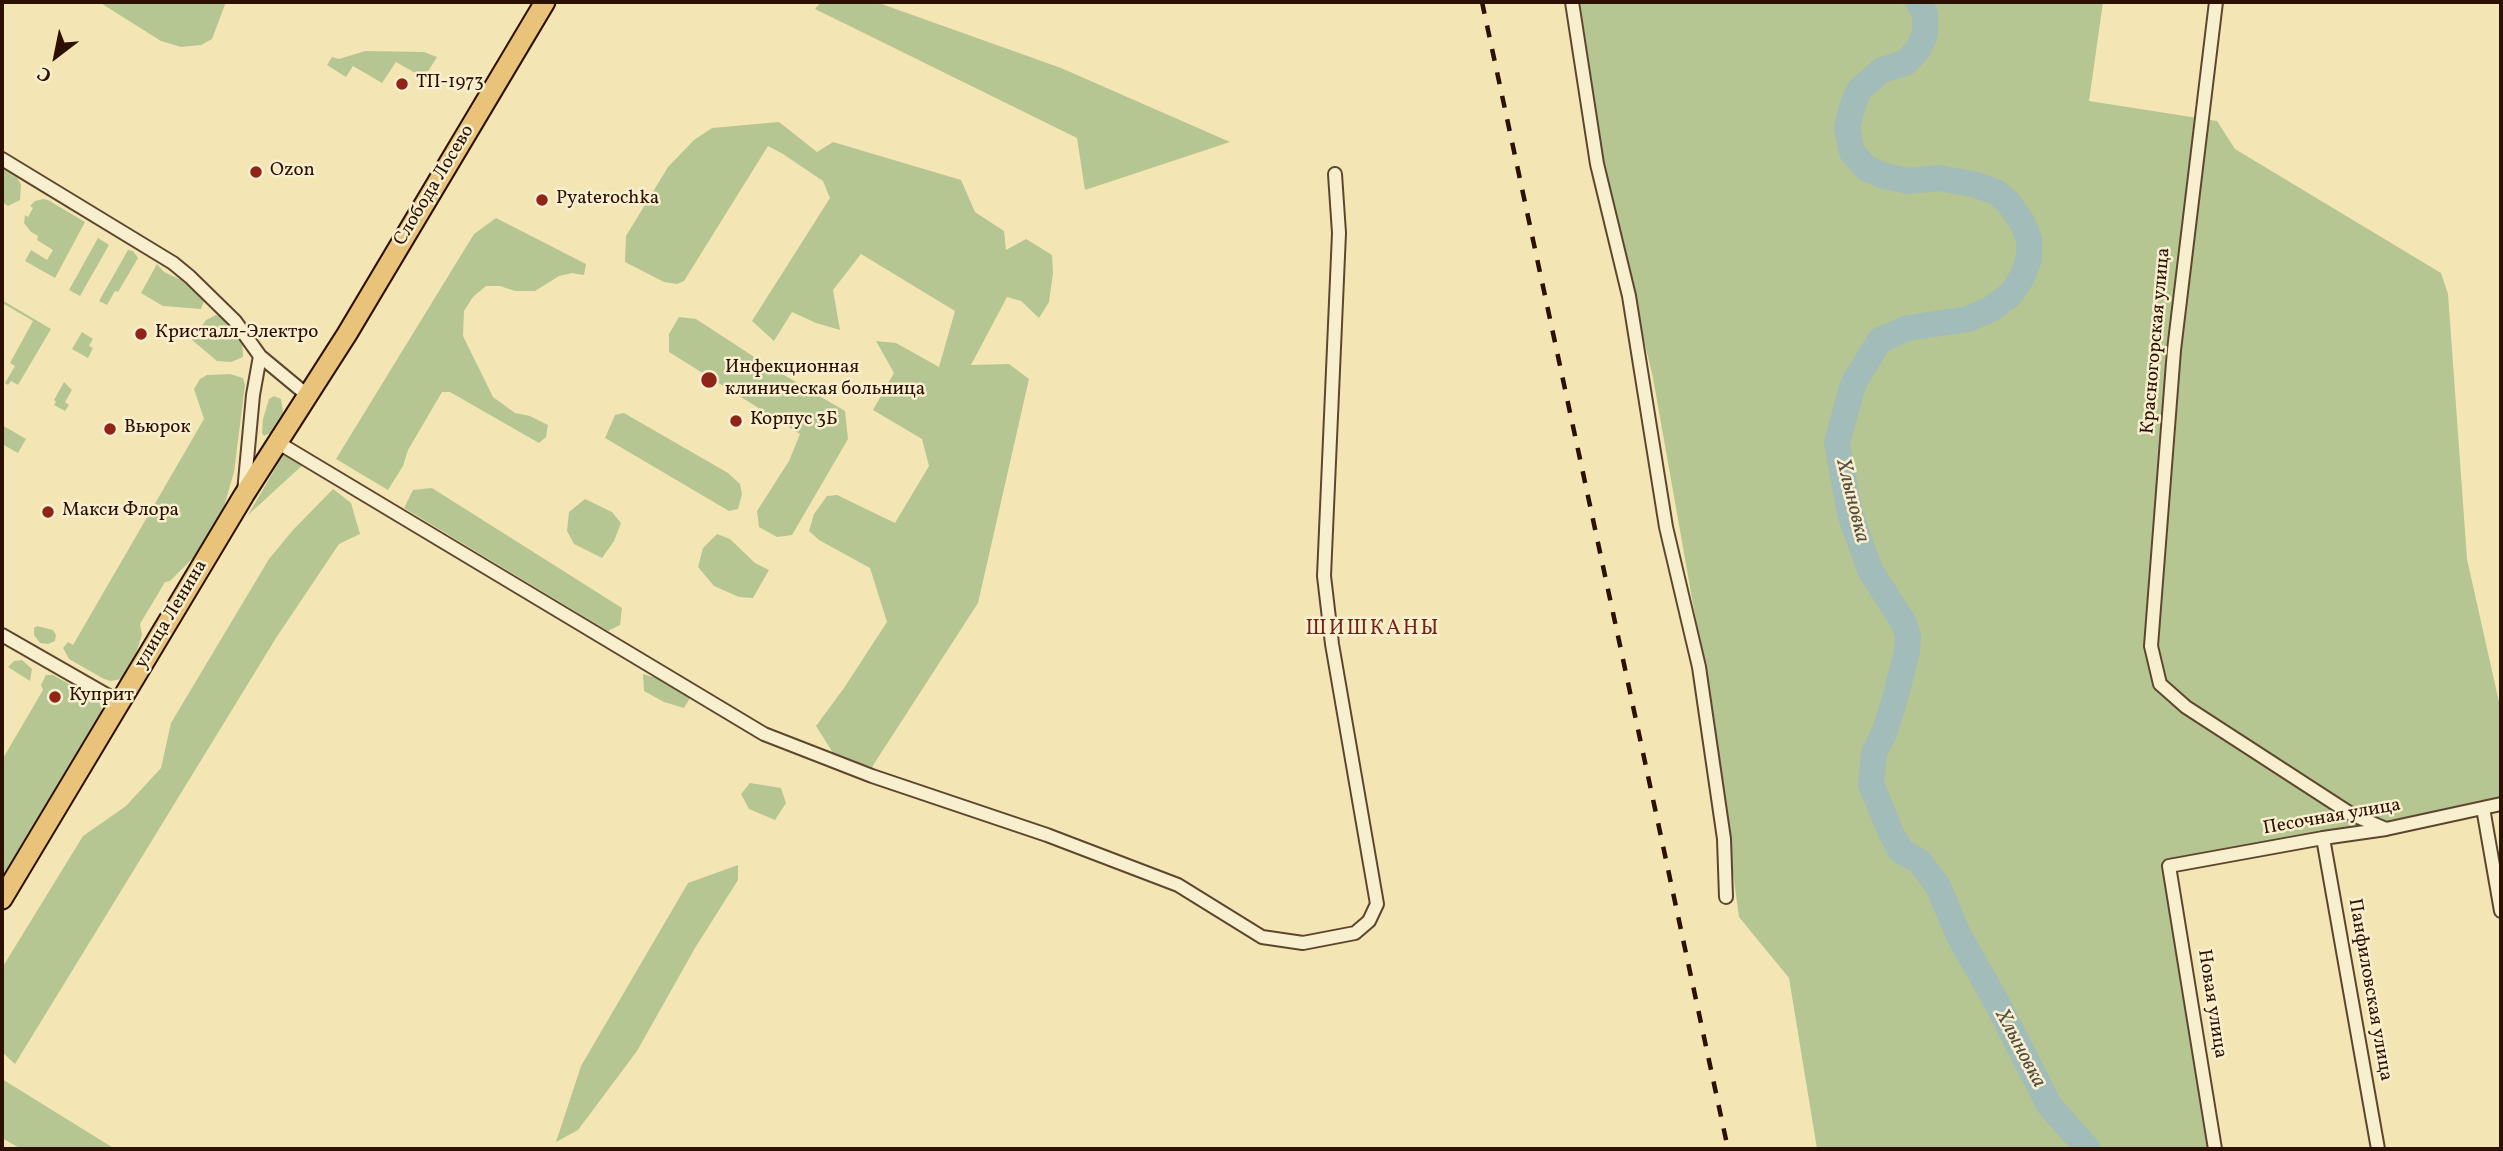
<!DOCTYPE html>
<html>
<head>
<meta charset="utf-8">
<style>
  body { margin:0 }
  #map { position:relative; width:2503px; height:1151px; overflow:hidden; background:#f4e6b4; font-family:Vollkorn,serif }
  canvas { display:block }
  .frame { position:absolute; inset:0; border:4px solid #2c1001; pointer-events:none }
  .north { position:absolute; left:21px; top:21px; width:70px; height:70px; -webkit-text-stroke:5px #f8efce; paint-order:stroke; rotate:212deg; font-size:19px; font-weight:700; line-height:28px; text-align:center; color:#2c1001 }
  .north::after { content:''; display:block; margin:auto; width:24px; height:32px; background:#2c1001; clip-path:polygon(50% 0,100% 100%,50% 72%,0 100%) }
</style>
</head>
<body>
<div id="map">
<canvas width="2503" height="1151"></canvas>
<div class="frame"></div>
<div class="north">С</div>
</div>
<script>
const ctx = document.querySelector('canvas').getContext('2d');
ctx.lineJoin = 'round';
function fill(path, color) { ctx.fillStyle = color; ctx.fill(path, 'evenodd'); }
const shape = rows => new Path2D(rows.map(r => 'M' + r).join(''));
function stroke(path, color, width, dash) { ctx.strokeStyle = color; ctx.lineWidth = width; ctx.lineCap = dash ? 'butt' : 'round'; ctx.setLineDash(dash || []); ctx.stroke(path); }
function label(font, color, halo, rows, align = 'center') {
  ctx.font = font + ' Vollkorn,serif'; ctx.lineWidth = 5; ctx.setLineDash([]); ctx.textBaseline = 'middle'; ctx.strokeStyle = halo; ctx.fillStyle = color; for (const [text, x, y, turn = 0] of rows) {
    ctx.save(); ctx.translate(x, y); ctx.rotate((+turn || 0) * Math.PI / 180); ctx.textAlign = isNaN(turn) ? turn : align; if (halo) ctx.strokeText(text, 0, 0); ctx.fillText(text, 0, 0); ctx.restore();
  }
}
const green = shape([
  [99,2,226,2,212,39,201,45,181,47,161,41],
  [821,2,876,2,1061,68,1230,142,1085,190,1077,138,815,9],
  [1580,2,2103,2,2089,101,2217,121,2235,149,2441,273,2448,294,2467,559,2501,711,2501,809,2168,874,2212,1149,1817,1149,1789,978,1739,917,1707,683,1653,378,1607,183],
  [365,51,424,52,437,57,424,78,396,62,382,83,353,66,346,77,327,65,332,57,339,59],
  [779,122,817,152,833,142,961,180,975,212,1004,231,1006,250,1026,239,1052,255,1053,273,1049,302,1039,318,1021,301,1007,297,971,365,1009,364,1029,379,978,603,872,767,835,756,816,726,844,688,887,622,870,568,819,540,809,531,814,514,827,496,837,495,895,523,929,466,922,439,873,410,894,373,876,341,896,343,939,367,955,311,861,254,833,290,840,330,816,323,792,312,774,341,752,321,830,198,823,181,783,154,768,146,684,281,677,284,664,282,625,262,626,236,668,167,694,140,712,128],
  [2,169,17,178,21,184,20,200,8,206,2,202],
  [43,199,48,200,85,222,55,278,25,261,31,250,47,260,53,250,37,240,38,236,31,232,24,223,25,215,28,217,33,208,30,206,35,201],
  [496,218,586,264,584,275,572,273,559,276,535,291,515,291,500,286,486,286,473,297,464,311,463,336,493,397,515,413,530,416,548,425,546,437,539,443,450,392,442,392,408,450,403,466,388,490,336,459,474,234],
  [98,238,109,245,80,296,69,290],
  [128,250,133,251,138,258,118,292,115,291,107,305,99,301],
  [157,264,164,272,181,280,202,298,204,301,201,309,163,306,141,293],
  [2,300,51,329,18,385,11,381,8,385,5,383,15,366,10,363,33,321,4,304,2,306],
  [216,315,222,317,242,338,243,357,231,362,217,361,192,340,206,320],
  [679,317,696,319,762,362,845,411,848,439,792,535,777,537,759,527,757,511,789,461,800,434,669,352,669,334],
  [82,332,93,339,89,346,93,348,88,358,72,349],
  [230,374,243,378,245,385,234,472,223,510,197,554,170,581,165,582,140,624,142,635,134,659,121,679,111,681,104,679,69,659,63,648,68,642,73,645,204,419,194,389,200,379,207,375],
  [64,382,72,390,65,402,69,405,65,411,54,405,56,402,54,400],
  [274,396,281,399,283,412,270,433,264,436,262,433,263,419,269,399],
  [624,413,728,473,740,484,742,494,738,509,729,511,605,438,615,415],
  [2,425,26,439,18,453,2,444],
  [286,450,306,462,248,515],
  [432,488,622,608,620,625,608,631,404,508,413,490],
  [333,489,351,503,360,534,339,544,276,638,15,1064,2,1052,2,968,83,836,126,806,161,768,171,723,269,559,293,530],
  [585,499,612,512,621,523,614,541,602,558,574,544,567,531,569,512],
  [717,534,730,539,755,563,769,570,753,598,739,597,714,586,698,567,703,548],
  [37,626,53,630,56,635,55,641,48,644,40,643,34,635,34,628],
  [22,660,32,669,30,681,8,667,14,661],
  [643,674,666,681,690,698,684,708,664,702,644,691],
  [46,675,53,675,97,700,101,705,102,712,2,885,2,760,43,690,41,685],
  [750,783,781,788,786,803,775,820,749,809,741,794],
  [738,865,738,880,695,948,637,1051,578,1130,556,1142,581,1066,688,883],
  [2,1079,115,1149,21,1149,2,1138]
]);
const river = shape([
  [1918,2,1925,14,1925,34,1918,50,1905,63,1882,70,1859,90,1852,107,1847,128,1852,152,1866,168,1884,176,1909,181,1938,178,1973,184,1996,192,2008,202,2022,222,2029,239,2029,259,2022,277,2011,294,1991,309,1968,319,1908,328,1880,340,1853,384,1837,443,1850,514,1870,570,1904,623,1908,636,1907,651,1894,702,1884,733,1874,753,1871,784,1891,833,1901,851,1919,861,1938,886,1958,934,1997,1003,2049,1105,2088,1149]
]);
const street = shape([
  [1572,2,1597,164,1629,296,1666,527,1699,667,1724,839,1726,897],
  [2216,2,2174,350,2151,646,2160,684,2186,707,2351,814,2386,829],
  [2,159,173,263,190,277,235,321,260,356,307,395],
  [277,442,764,734,872,776,1047,835,1178,885,1262,937,1303,943,1355,933,1369,921,1377,904,1332,644,1324,576,1339,233,1335,174],
  [244,492,253,395,260,356],
  [2,635,119,702],
  [2483,808,2501,911],
  [2323,838,2378,1149],
  [2215,1149,2169,866,2323,838,2386,829,2501,804]
]);
const primary = shape([
  [2,899,244,495,347,334,545,2]
]);
const rail = shape([
  [1482,2,1728,1149]
]);
const markers = [
  [402,84,7,"#8f2418"],
  [256,172,7,"#8f2418"],
  [542,200,7,"#8f2418"],
  [141,334,7,"#8f2418"],
  [709,380,9,"#8f2418"],
  [736,421,7,"#8f2418"],
  [110,429,7,"#8f2418"],
  [48,512,7,"#8f2418"],
  [55,697,7,"#8f2418"]
];
const poiNames = [
  ["ТП-1973",416,84],
  ["Ozon",270,172],
  ["Pyaterochka",556,200],
  ["Кристалл-Электро",155,334],
  ["Инфекционная",725,369],
  ["клиническая больница",725,391],
  ["Корпус 3Б",750,421],
  ["Вьюрок",124,429],
  ["Макси Флора",62,512],
  ["Куприт",69,697]
];
const streetNames = [
  ["Слобода Лосево",435,186,-59],
  ["Красногорская улица",2157,341,-85],
  ["улица Ленина",172,615,-59],
  ["Песочная улица",2332,818,-10],
  ["Панфиловская улица",2369,990,80],
  ["Новая улица",2211,1004,81]
];
const waterNames = [
  ["Хлыновка",1851,501,76],
  ["Хлыновка",2019,1049,62]
];
const neighbourhoodNames = [
  ["ШИШКАНЫ",1373,630]
];
fill(green, '#b5c692');
stroke(river, '#a2bcb9', 26);
stroke(street, '#5e462e', 16);
stroke(primary, '#2c1001', 23);
stroke(street, '#f8efce', 12);
stroke(primary, '#eac37a', 19);
stroke(rail, '#2c1001', 4.5, [12, 12]);
for (const [x, y, r, color] of markers) { const dot = new Path2D(); dot.arc(x, y, r, 0, 2 * Math.PI); ctx.fillStyle = color; ctx.fill(dot); stroke(dot, '#f8efce', 2.5); }
label('19px', '#2c1001', '#f8efce', poiNames, 'left');
label('19px', '#2c1001', '#f8efce', streetNames);
label('italic 21px', '#554c41', '#f8efce', waterNames);
ctx.letterSpacing = '2px';
label('21px', '#7a1f14', '#f8efce', neighbourhoodNames);
ctx.letterSpacing = '0px';
</script>
</body>
</html>
